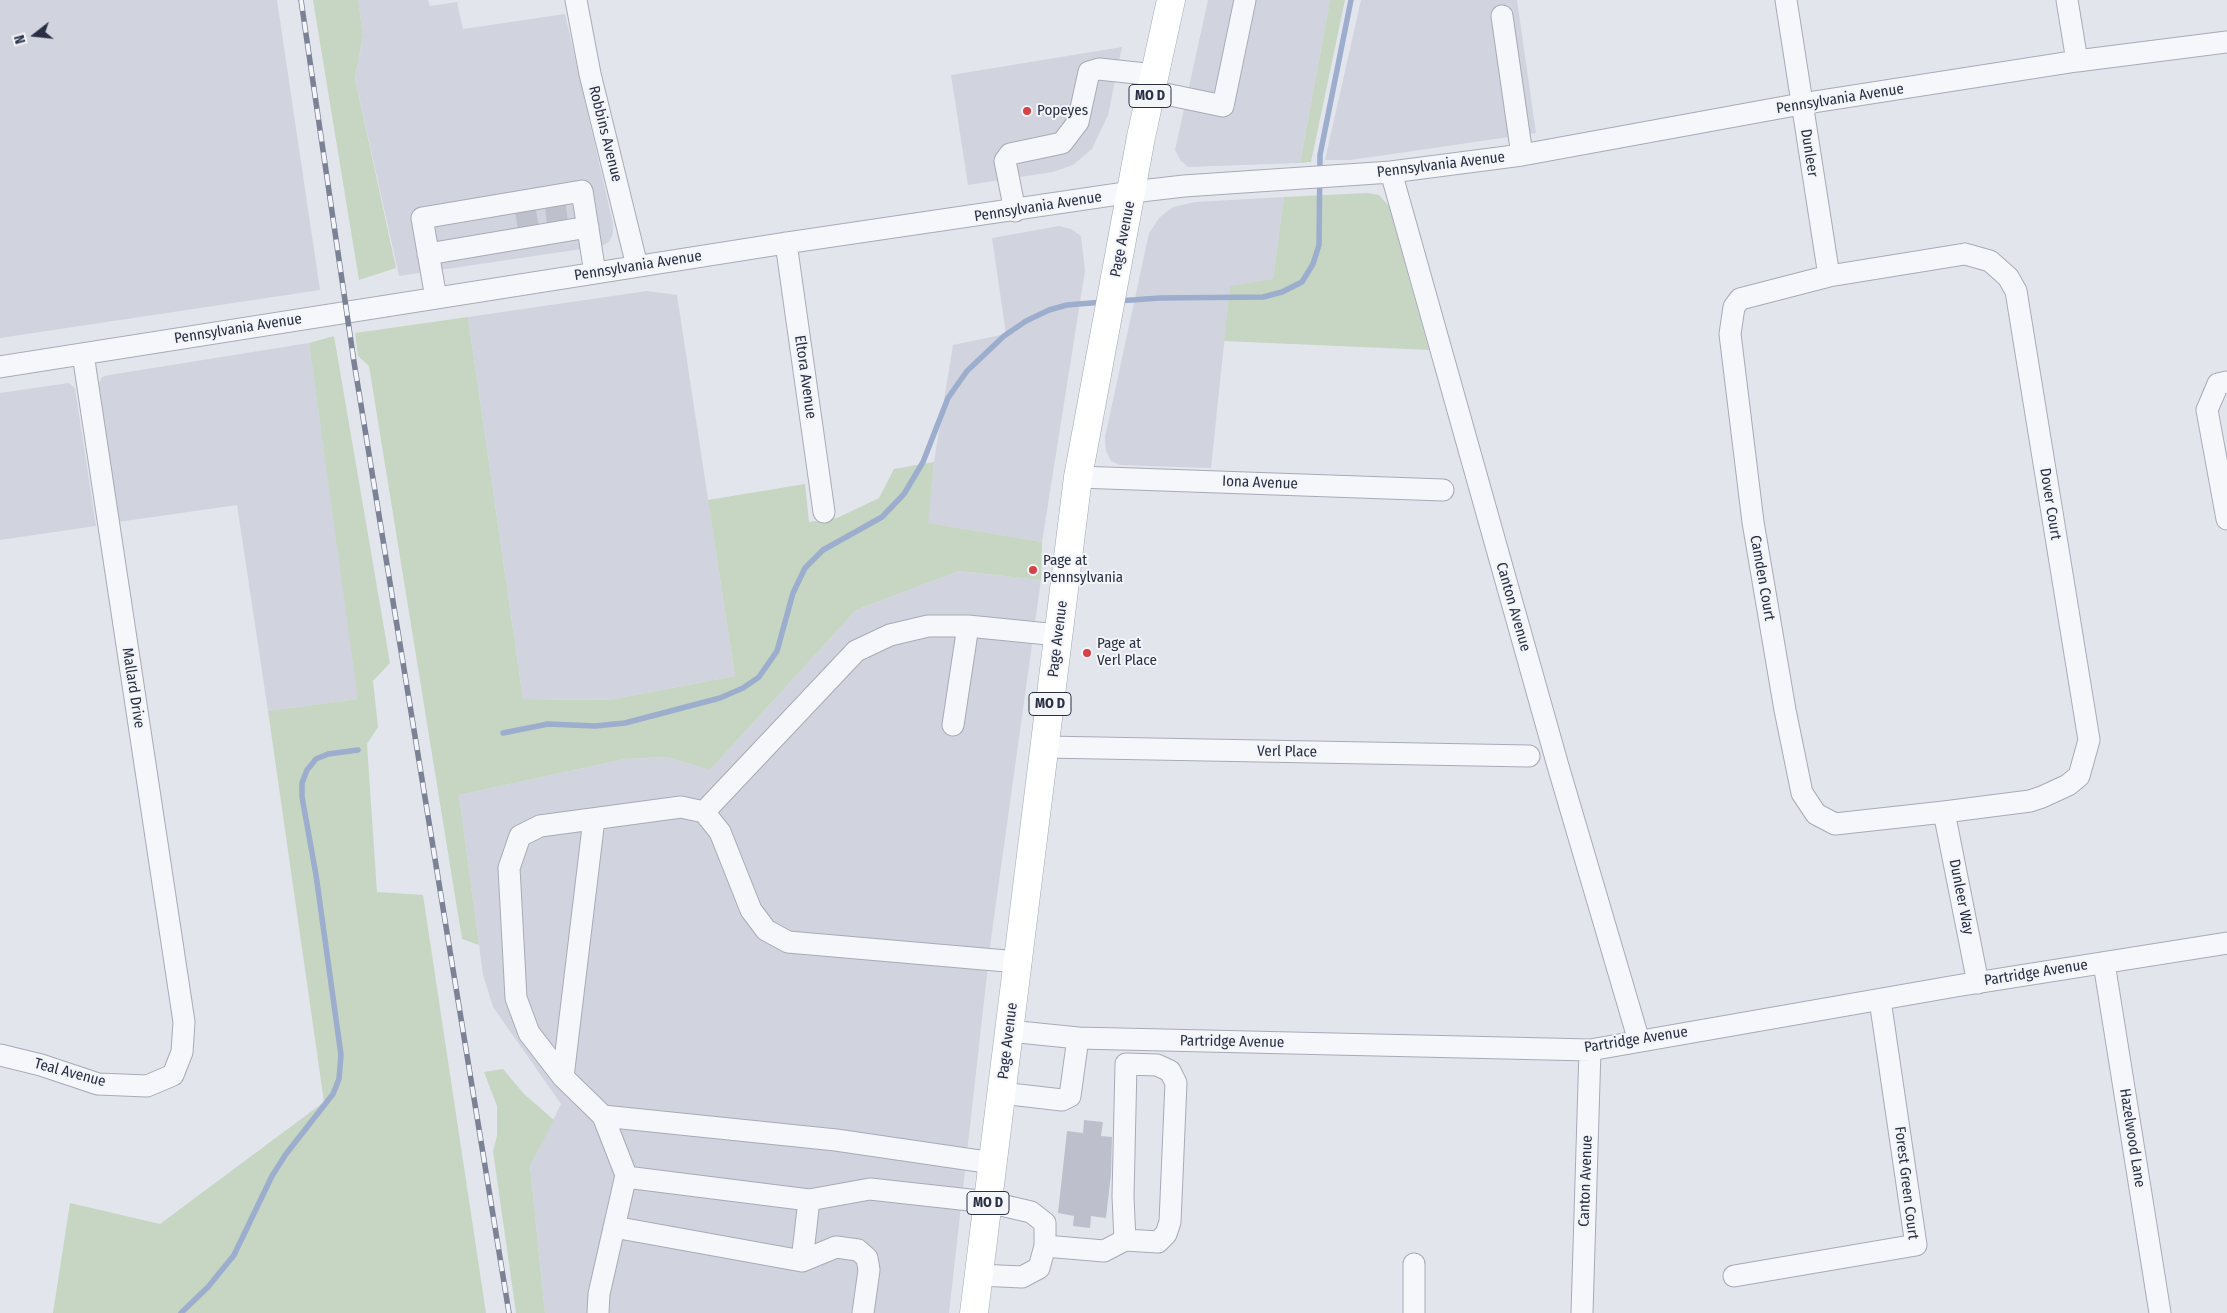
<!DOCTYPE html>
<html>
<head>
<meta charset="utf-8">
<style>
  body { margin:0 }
  #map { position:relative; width:2227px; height:1313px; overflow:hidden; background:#e3e5ec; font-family:"Fira Sans Condensed",sans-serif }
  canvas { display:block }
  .north { position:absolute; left:10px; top:10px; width:50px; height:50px; -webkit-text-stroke:4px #f3f5f9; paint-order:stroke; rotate:254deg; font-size:14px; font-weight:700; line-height:20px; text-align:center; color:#293045 }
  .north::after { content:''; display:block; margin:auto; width:18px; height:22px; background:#293045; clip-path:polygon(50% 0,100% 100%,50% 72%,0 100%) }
</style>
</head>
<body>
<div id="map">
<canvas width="2227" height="1313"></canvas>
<div class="north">N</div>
</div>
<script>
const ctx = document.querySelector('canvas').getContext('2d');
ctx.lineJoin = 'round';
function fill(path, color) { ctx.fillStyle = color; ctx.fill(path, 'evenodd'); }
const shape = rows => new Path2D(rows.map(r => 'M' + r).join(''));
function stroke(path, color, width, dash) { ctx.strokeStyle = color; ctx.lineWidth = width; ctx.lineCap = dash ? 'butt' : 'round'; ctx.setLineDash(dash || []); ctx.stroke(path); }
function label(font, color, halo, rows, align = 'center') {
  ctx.font = font + ' "Fira Sans Condensed",sans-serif'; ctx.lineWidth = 4; ctx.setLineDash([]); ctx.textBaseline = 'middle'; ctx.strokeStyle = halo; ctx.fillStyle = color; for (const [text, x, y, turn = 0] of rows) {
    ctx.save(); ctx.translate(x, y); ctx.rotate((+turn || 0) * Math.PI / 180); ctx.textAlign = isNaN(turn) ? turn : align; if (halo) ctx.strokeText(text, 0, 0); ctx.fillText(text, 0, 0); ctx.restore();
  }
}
const built = shape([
  [0,0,277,0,320,290,0,338],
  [358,0,428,0,430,6,457,2,463,29,565,14,613,224,613,234,609,242,602,246,399,276,355,78,363,37],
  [1208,0,1330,0,1300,163,1188,167,1181,161,1175,150],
  [1361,0,1517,0,1536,133,1386,155,1350,160,1325,160],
  [1122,47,1108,115,1092,149,1073,165,1053,172,968,185,951,75],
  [1284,197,1273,280,1230,287,1211,468,1120,465,1111,461,1106,451,1105,437,1149,233,1160,217,1173,207,1195,202],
  [1059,226,1071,229,1081,236,1085,271,1042,542,927,523,934,462,953,345,1006,334,992,238],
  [647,291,677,295,735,676,609,700,523,699,468,317],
  [309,343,359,699,268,711,237,505,118,522,99,383,102,377,109,375],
  [69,383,75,388,96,526,0,540,0,393],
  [959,571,1041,580,991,939,949,1313,545,1313,530,1166,561,1104,493,1007,483,975,459,795,625,759,666,757,710,770,856,610]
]);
const green = shape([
  [313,0,358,0,363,36,355,78,396,268,359,280],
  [1330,0,1345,0,1311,162,1300,163],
  [1367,193,1379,195,1389,206,1429,350,1224,341,1230,286,1273,279,1284,197],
  [468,317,523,699,609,700,735,676,708,500,805,484,809,522,837,518,879,498,894,469,934,462,928,523,1042,542,1041,580,959,571,856,610,710,770,666,757,625,759,459,795,479,945,462,939,369,366,358,356,355,333],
  [334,336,390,663,373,681,378,727,367,744,377,892,423,895,486,1313,53,1313,70,1203,160,1224,324,1102,268,711,358,699,309,343],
  [503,1069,524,1094,554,1120,530,1166,545,1313,516,1313,493,1151,497,1136,497,1106,484,1072]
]);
const stream = shape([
  [1118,301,1160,298,1263,297,1282,292,1302,282,1313,264,1319,245,1320,155,1351,0],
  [503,733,548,724,595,726,625,723,720,698,743,688,759,677,777,651,793,593,805,568,823,550,882,517,904,494,923,462,948,398,967,371,1004,336,1026,321,1049,310,1067,305,1103,302],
  [181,1313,208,1287,234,1255,272,1176,286,1154,333,1094,339,1079,341,1055,316,875,302,797,302,783,307,770,316,759,328,754,358,750]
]);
const building = shape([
  [1084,1120,1103,1122,1101,1136,1112,1137,1111,1174,1106,1218,1091,1216,1090,1228,1073,1226,1074,1216,1058,1213,1067,1131,1083,1133]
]);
const minorTunnel = shape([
  [555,203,558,227],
  [525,208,529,231]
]);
const minor = shape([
  [576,0,590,74,637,266],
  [1786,0,1829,276],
  [2067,0,2077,61],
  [1502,16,1522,155],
  [1151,91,1223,106,1245,0],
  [1391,172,1558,766,1639,1041],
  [1015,211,1005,161,1010,154,1062,143,1078,122,1089,72,1099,69,1155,75],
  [786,243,824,512],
  [428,254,588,227],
  [1965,254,1990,261,2008,277,2016,291,2089,740,2079,776,2068,785,2042,797,2030,801,1944,812,1835,824,1816,814,1802,793,1785,710,1753,522,1730,334,1734,307,1740,299,1829,276,1965,254],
  [436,298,422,218,582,191,595,273],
  [0,367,786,243,1132,192,1184,186,1391,172,1522,155,1801,104,2077,61,2227,42],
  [2227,382,2218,384,2207,410,2227,519],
  [1078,477,1443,490],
  [968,626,1058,635],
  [1045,747,1529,756],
  [704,812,856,651,890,635,928,626,968,626,953,725],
  [1944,812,1978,983],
  [2104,963,2160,1313],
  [1009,1031,1078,1038,1590,1050,1956,986,2227,943],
  [0,1055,41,1065,98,1084,147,1086,173,1075,182,1052,184,1022,83,354],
  [563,1077,594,819],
  [1001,1093,1062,1100,1070,1096,1078,1038],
  [603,1116,836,1140,993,1163],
  [626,1177,809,1200,870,1189,988,1202,1031,1212,1045,1223,1045,1246,1039,1268,1022,1277,979,1275],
  [614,1227,802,1261,836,1247,858,1250,867,1258,869,1270,863,1313],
  [1045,1246,1104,1251,1125,1240,1158,1242,1166,1234,1170,1222,1176,1083,1170,1071,1157,1065,1126,1064,1123,1197,1125,1240],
  [802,1261,809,1200],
  [1734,1276,1916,1245,1880,1000],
  [598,1313,599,1294,626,1175,603,1116,563,1077,529,1033,516,998,509,868,520,836,540,826,681,807,704,812,720,832,751,910,766,930,788,942,1018,962],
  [1414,1313,1414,1264],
  [1582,1313,1590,1050]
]);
const major = shape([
  [974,1313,1078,477,1141,137,1171,0]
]);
const rail = shape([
  [301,0,354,362,509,1313]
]);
const markers = [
  [1027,111,5,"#d64245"],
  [1033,570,5,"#d64245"],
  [1087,653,5,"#d64245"]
];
const shields = [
  [1150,96,42],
  [1050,704,42],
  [988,1203,42]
];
const shieldNames = [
  ["MO D",1150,96],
  ["MO D",1050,704],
  ["MO D",988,1203]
];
const streetNames = [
  ["Pennsylvania Avenue",1840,99,-9],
  ["Robbins Avenue",605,134,76],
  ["Dunleer",1809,153,81],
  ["Pennsylvania Avenue",1441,165,-7],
  ["Pennsylvania Avenue",1038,207,-9],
  ["Page Avenue",1123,239,-79],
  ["Pennsylvania Avenue",638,266,-9],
  ["Pennsylvania Avenue",238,329,-9],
  ["Eltora Avenue",805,377,82],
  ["Iona Avenue",1260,483,2],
  ["Dover Court",2050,504,81],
  ["Camden Court",1762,578,80],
  ["Canton Avenue",1513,607,74],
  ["Page Avenue",1058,639,-83],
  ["Mallard Drive",133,688,81],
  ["Verl Place",1287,752,1],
  ["Dunleer Way",1961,897,79],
  ["Partridge Avenue",2036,973,-9],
  ["Partridge Avenue",1636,1040,-9],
  ["Page Avenue",1008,1041,-83],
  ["Partridge Avenue",1232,1042,1],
  ["Teal Avenue",70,1073,15],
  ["Hazelwood Lane",2132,1138,81],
  ["Canton Avenue",1586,1181,-88],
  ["Forest Green Court",1906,1183,83]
];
const poiNames = [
  ["Popeyes",1037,111],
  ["Page at",1043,561],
  ["Pennsylvania",1043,578],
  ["Page at",1097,644],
  ["Verl Place",1097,661]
];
fill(built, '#d1d4de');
fill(green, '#c6d6c3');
stroke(stream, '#9cadcd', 5.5);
fill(building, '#bdc0cc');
stroke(minorTunnel, '#bec1cb', 21, [21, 11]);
stroke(minor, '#a7abb7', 23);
stroke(major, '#a1a7b8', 29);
stroke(minor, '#f6f7fa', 21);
stroke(major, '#fff', 28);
stroke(rail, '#7b8296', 5.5);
stroke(rail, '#f3f5f9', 4, [11]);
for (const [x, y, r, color] of markers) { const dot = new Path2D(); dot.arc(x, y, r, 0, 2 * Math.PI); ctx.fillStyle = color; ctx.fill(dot); stroke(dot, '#f3f5f9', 2); }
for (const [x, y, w] of shields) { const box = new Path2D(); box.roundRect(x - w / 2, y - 11.5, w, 23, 4); ctx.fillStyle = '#f3f5f9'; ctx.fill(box); stroke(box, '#293045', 1); }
label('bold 14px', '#293045', null, shieldNames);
label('15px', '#293045', '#f3f5f9', streetNames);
label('15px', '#293045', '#f3f5f9', poiNames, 'left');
</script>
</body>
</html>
